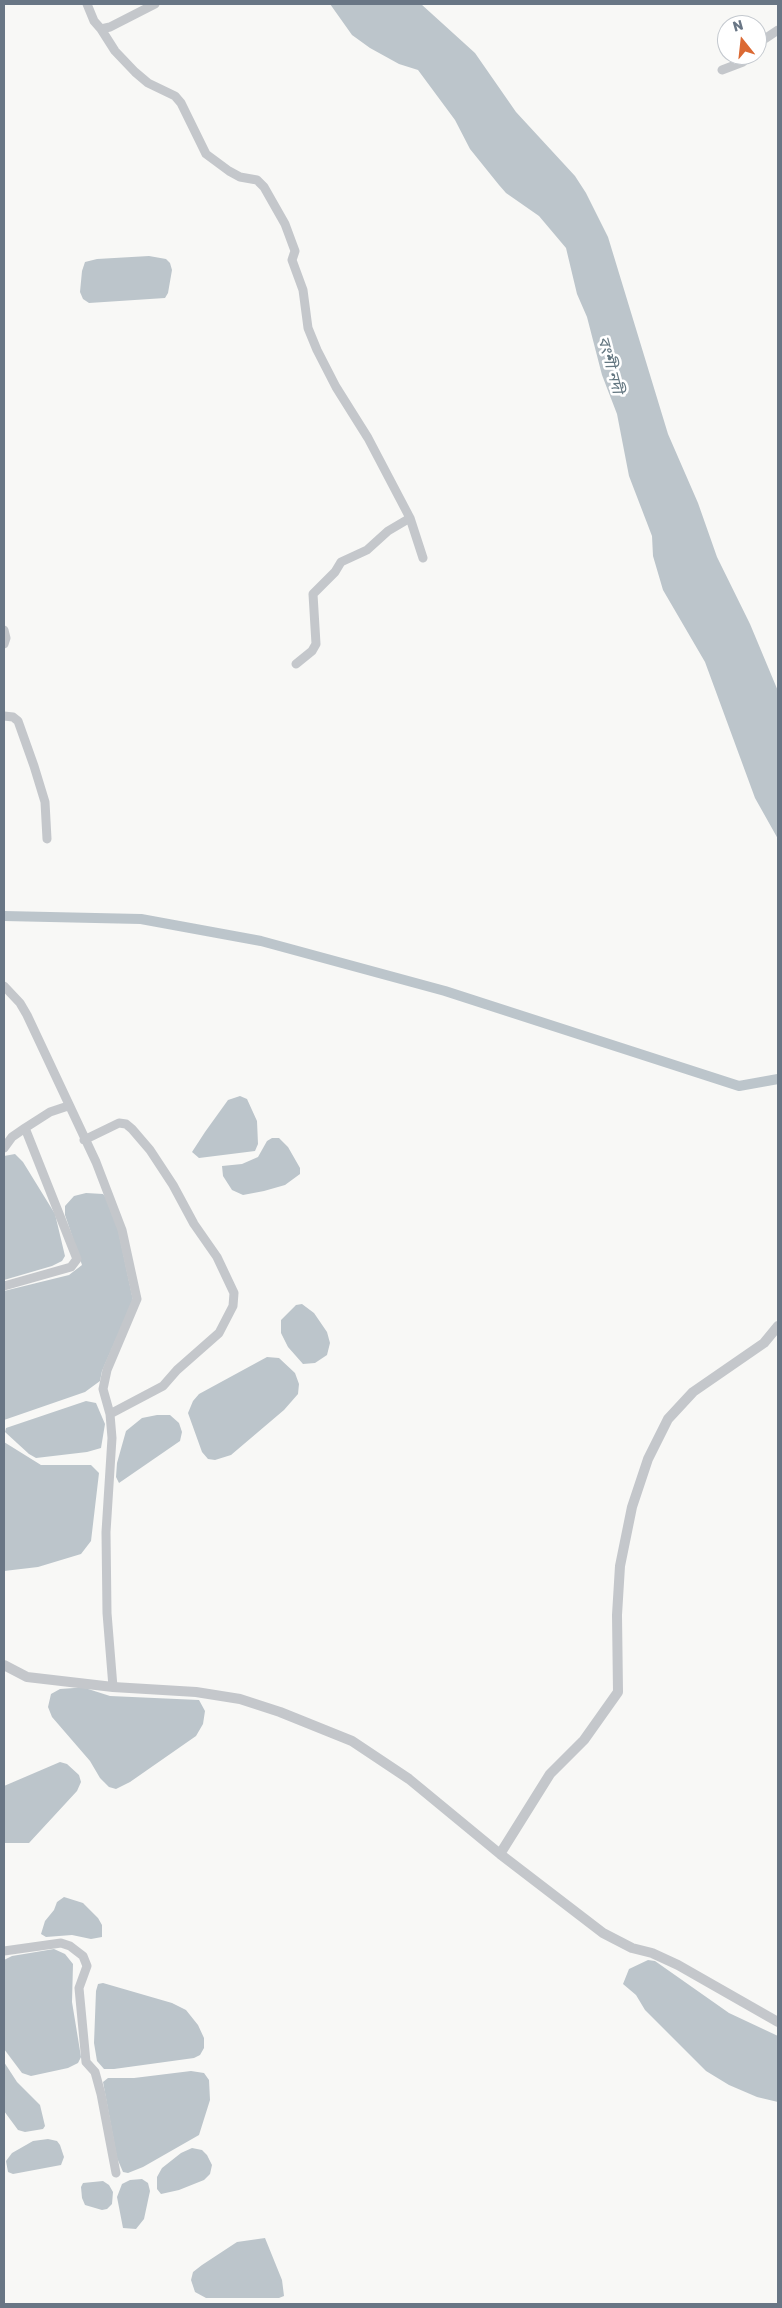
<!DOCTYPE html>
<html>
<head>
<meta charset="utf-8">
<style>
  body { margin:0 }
  #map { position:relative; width:782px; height:2308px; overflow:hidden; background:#f8f8f6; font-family:Rubik,sans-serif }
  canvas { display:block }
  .frame { position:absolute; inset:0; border:5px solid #697685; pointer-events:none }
  .north { position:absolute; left:717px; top:15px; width:50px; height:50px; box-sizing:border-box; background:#fff; border:1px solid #c3c8ce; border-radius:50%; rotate:344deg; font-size:14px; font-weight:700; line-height:20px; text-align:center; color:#697685 }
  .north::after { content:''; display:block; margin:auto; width:18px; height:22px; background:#db6933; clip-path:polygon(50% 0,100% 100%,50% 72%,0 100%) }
</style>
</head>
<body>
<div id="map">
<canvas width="782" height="2308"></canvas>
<div class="frame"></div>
<div class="north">N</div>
</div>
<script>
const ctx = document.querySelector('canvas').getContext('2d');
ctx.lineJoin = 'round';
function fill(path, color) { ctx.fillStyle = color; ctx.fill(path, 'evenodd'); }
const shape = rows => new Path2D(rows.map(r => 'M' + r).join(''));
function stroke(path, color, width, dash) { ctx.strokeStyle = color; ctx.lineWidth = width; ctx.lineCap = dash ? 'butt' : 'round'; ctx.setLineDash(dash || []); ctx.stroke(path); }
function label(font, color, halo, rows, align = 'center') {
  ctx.font = font + ' Rubik,"Noto Sans Bengali",sans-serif'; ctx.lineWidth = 5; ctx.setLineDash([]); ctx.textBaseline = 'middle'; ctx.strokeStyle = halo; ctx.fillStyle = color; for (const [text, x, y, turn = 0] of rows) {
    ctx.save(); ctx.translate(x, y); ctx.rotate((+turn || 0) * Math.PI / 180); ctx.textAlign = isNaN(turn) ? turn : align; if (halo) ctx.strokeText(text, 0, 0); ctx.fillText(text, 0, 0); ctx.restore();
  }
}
const water = shape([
  [330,4,421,4,475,53,516,112,575,176,586,193,608,237,668,434,698,503,717,557,750,624,778,691,778,839,755,798,705,662,663,590,653,556,652,536,629,476,617,414,602,375,587,317,577,294,566,248,539,216,506,193,499,185,470,149,455,120,418,70,399,64,370,48,352,35],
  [149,256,166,259,170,263,172,270,168,293,165,298,89,303,83,299,80,292,82,271,85,262,97,259],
  [240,1096,247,1099,257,1121,258,1144,255,1151,199,1158,192,1152,205,1132,228,1100],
  [272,1138,279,1138,288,1147,300,1168,300,1174,285,1185,264,1191,243,1195,232,1190,223,1176,222,1166,242,1164,258,1157,267,1141],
  [15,1154,23,1162,55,1214,65,1256,62,1261,52,1266,4,1280,4,1156],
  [86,1193,103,1194,113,1206,133,1300,102,1371,100,1381,85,1392,4,1420,4,1291,69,1275,82,1265,65,1215,65,1206,74,1196],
  [302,1304,314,1313,327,1332,330,1343,327,1355,315,1363,303,1364,288,1347,281,1333,281,1320,296,1305],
  [267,1357,279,1358,295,1373,299,1384,298,1394,284,1410,231,1455,215,1460,208,1459,202,1452,188,1413,193,1401,199,1394],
  [86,1401,96,1403,105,1424,101,1448,87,1452,36,1458,29,1454,5,1432,6,1428],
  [157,1415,170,1415,179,1423,182,1432,180,1441,119,1483,116,1477,117,1463,126,1431,142,1418],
  [4,1442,41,1465,91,1465,99,1473,91,1541,81,1554,38,1567,4,1571],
  [74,1688,85,1688,110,1696,199,1700,205,1711,203,1724,196,1736,130,1782,116,1789,109,1787,100,1778,90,1761,52,1717,48,1707,51,1694,60,1689],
  [60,1762,67,1764,79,1775,81,1782,77,1791,29,1843,4,1843,4,1786],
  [64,1897,83,1903,98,1918,102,1925,102,1937,91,1939,72,1935,46,1937,41,1934,45,1921,54,1910,57,1902],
  [54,1949,65,1954,73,1964,72,2002,81,2057,78,2063,68,2068,31,2076,22,2073,4,2049,4,1960,12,1956],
  [648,1960,655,1961,729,2013,778,2036,778,2102,757,2097,729,2085,706,2071,645,2010,636,1995,623,1984,629,1969],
  [103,1983,172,2003,186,2010,198,2025,204,2038,204,2048,200,2055,194,2058,114,2069,104,2069,97,2061,94,2043,96,1991,98,1984],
  [4,2062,17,2082,40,2105,45,2126,43,2129,25,2132,18,2130,4,2111],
  [191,2071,204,2073,209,2080,210,2100,199,2135,143,2167,128,2173,123,2172,117,2158,103,2082,108,2078,134,2078],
  [48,2139,57,2141,60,2145,64,2157,61,2165,13,2174,8,2172,6,2161,12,2153,33,2141],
  [192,2148,202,2150,207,2155,212,2165,210,2174,204,2180,179,2190,161,2194,157,2189,157,2177,162,2168,181,2153],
  [142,2179,148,2183,150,2191,144,2219,136,2229,123,2228,117,2197,122,2184,130,2180],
  [103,2181,109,2185,113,2192,112,2204,107,2209,102,2210,85,2205,82,2198,81,2187,83,2183],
  [265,2238,282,2280,284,2296,279,2298,206,2298,195,2292,191,2280,193,2272,202,2265,237,2242]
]);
const canal = shape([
  [4,916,141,919,261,941,445,991,739,1086,778,1079]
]);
const minor = shape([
  [87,4,94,21,101,29,110,27,155,4],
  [101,29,115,51,135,72,148,83,175,96,181,103,206,154,229,171,240,177,257,180,264,187,285,224,295,251,292,260,303,290,308,328,317,350,336,387,368,438,410,518,423,558],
  [757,44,778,30],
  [722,70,743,62,745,55],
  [4,630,6,638,4,644],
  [296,664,312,651,316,644,313,594,335,572,341,562,367,550,388,531,410,518],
  [4,716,13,717,18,721,34,766,45,802,47,839],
  [4,986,20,1003,27,1015,96,1162,122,1230,137,1299,107,1370,103,1389,110,1414,112,1438,106,1532,107,1613,113,1687],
  [84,1140,119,1123,126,1124,132,1129,150,1150,173,1185,194,1224,217,1257,234,1293,233,1306,219,1333,177,1370,163,1386,110,1414],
  [4,1148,12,1137,25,1128,50,1112,68,1106],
  [4,1286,71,1267,77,1259,25,1128],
  [4,1951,61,1943,70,1946,83,1956,87,1966,79,1988,86,2062,95,2072,101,2094,116,2173]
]);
const tertiary = shape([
  [4,1665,27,1677,113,1687,196,1692,240,1699,280,1712,352,1741,409,1779,500,1854,603,1933,632,1948,652,1953,678,1965,778,2022],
  [500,1854,550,1774,584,1740,618,1692,617,1615,620,1566,632,1507,648,1459,668,1419,693,1392,764,1343,778,1326]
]);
const waterNames = [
  ["বংশী নদী",610,365,75]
];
fill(water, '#bcc5cb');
stroke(canal, '#bcc5cb', 10);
stroke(minor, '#c4c7cb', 9);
stroke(tertiary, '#c4c7cb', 10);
label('italic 16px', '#647781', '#fff', waterNames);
</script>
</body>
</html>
